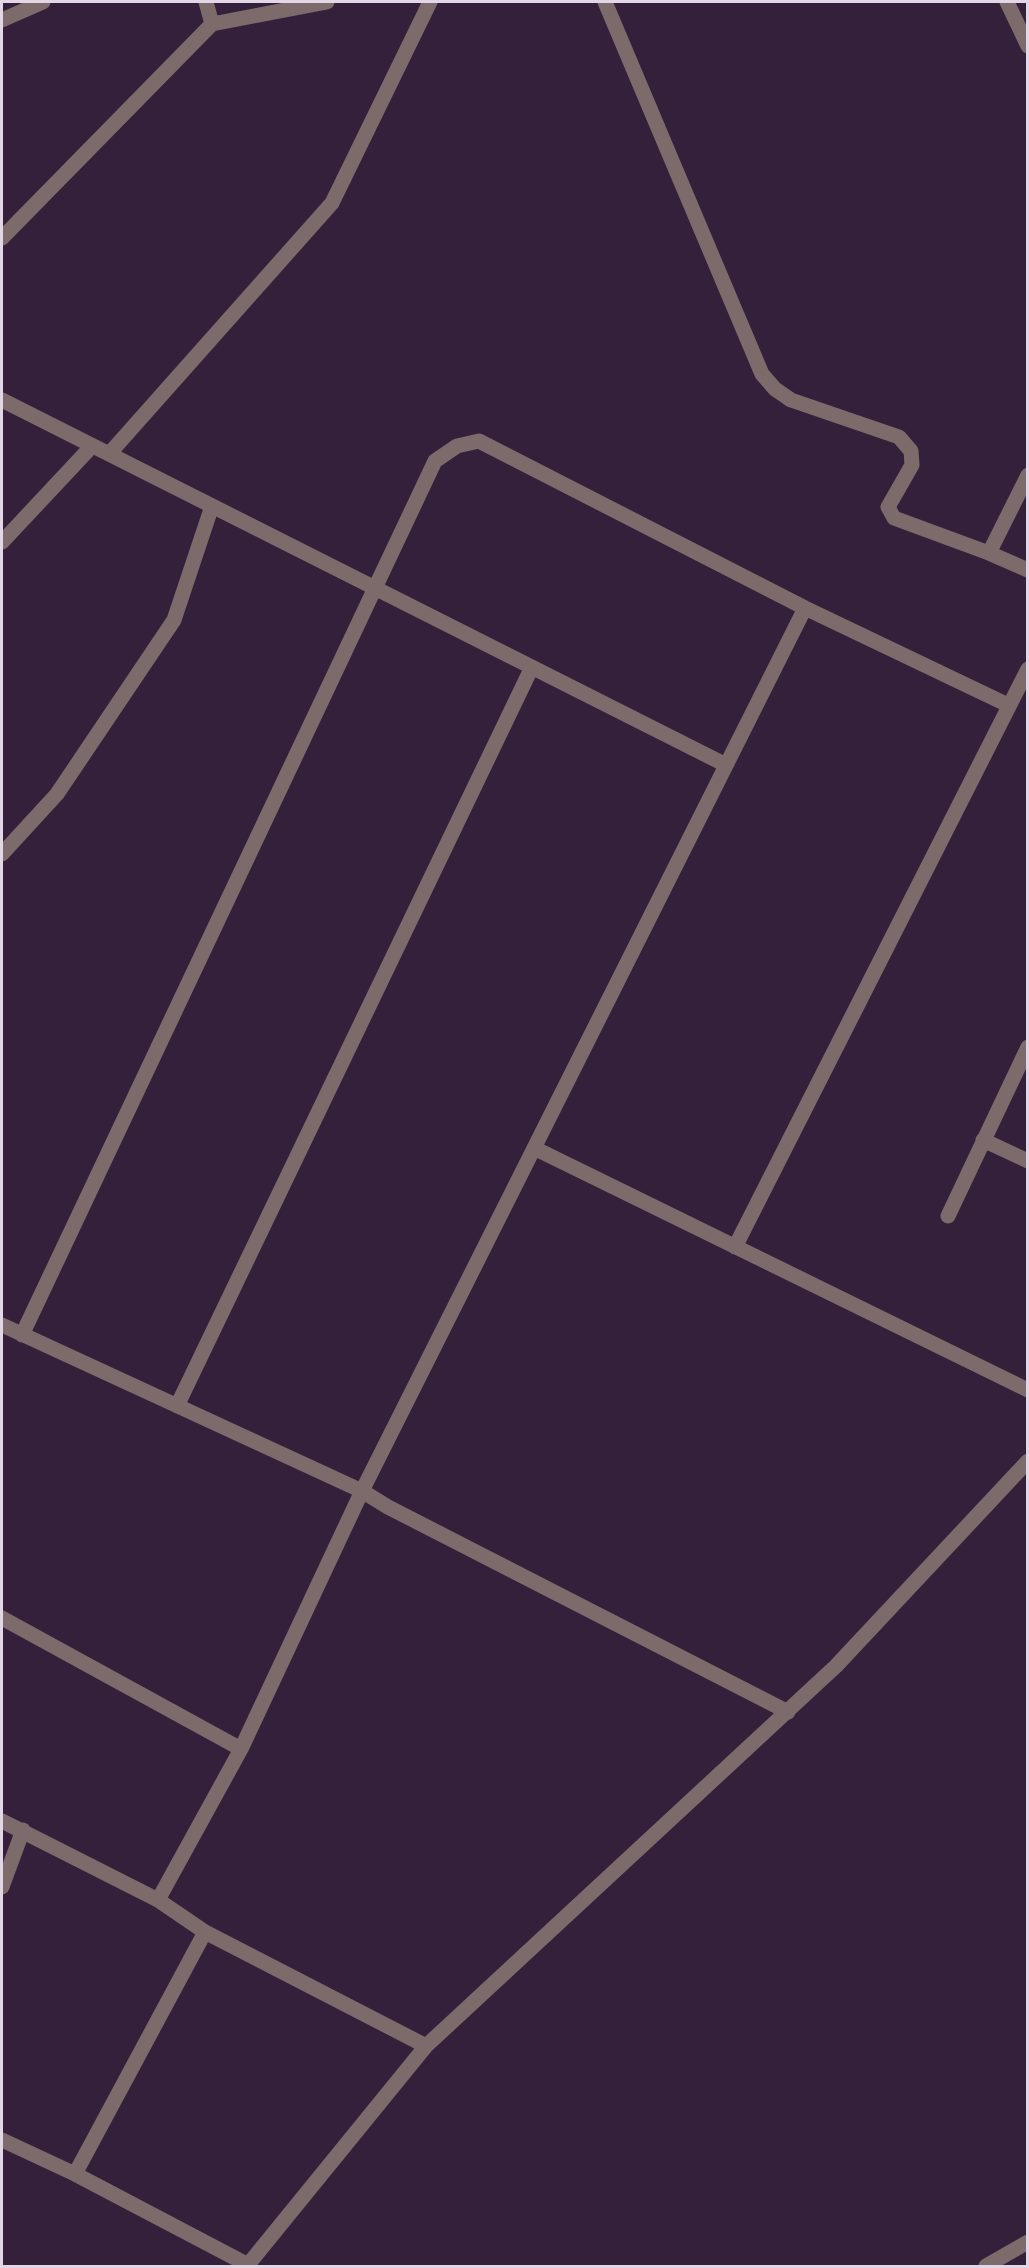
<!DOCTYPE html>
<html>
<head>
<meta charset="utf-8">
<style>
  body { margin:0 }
  #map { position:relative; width:1029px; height:2268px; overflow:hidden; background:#34203a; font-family:"Crimson Pro",serif }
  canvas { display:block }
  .frame { position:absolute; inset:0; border:3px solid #e3d6e7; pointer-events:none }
</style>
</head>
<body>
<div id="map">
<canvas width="1029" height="2268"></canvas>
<div class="frame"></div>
</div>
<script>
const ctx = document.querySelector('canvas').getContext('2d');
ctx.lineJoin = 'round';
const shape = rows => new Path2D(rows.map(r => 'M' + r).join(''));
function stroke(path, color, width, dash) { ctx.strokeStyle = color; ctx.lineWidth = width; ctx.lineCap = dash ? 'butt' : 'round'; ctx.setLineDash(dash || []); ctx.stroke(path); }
const minor = shape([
  [206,2,212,24],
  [605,2,762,374,775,389,791,400,899,437,911,451,912,465,888,507,894,518,989,553,1028,570],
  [1007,2,1028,46],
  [2,20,43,2],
  [2,238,212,24,327,2],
  [2,400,726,765],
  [109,454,332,203,430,2],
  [2,542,92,446],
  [989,553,1028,475],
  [2,854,57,794,174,620,212,506],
  [983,1140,1028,1161],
  [534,1148,1028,1390],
  [948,1216,1028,1047],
  [735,1247,1028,669],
  [2,1325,362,1491,388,1507,788,1712],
  [22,1335,435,461,457,446,479,441,805,608,1008,705],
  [177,1406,532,667],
  [2,1618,241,1749],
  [2,1821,158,1900,205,1932,426,2046],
  [2,1887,23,1830],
  [158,1900,241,1749,362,1491,805,608],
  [2,2140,75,2174,250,2266],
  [75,2174,205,1932],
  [247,2266,426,2046,836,1666,1028,1461],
  [986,2266,1028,2242]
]);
stroke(minor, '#7d6a6a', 15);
</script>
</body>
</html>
